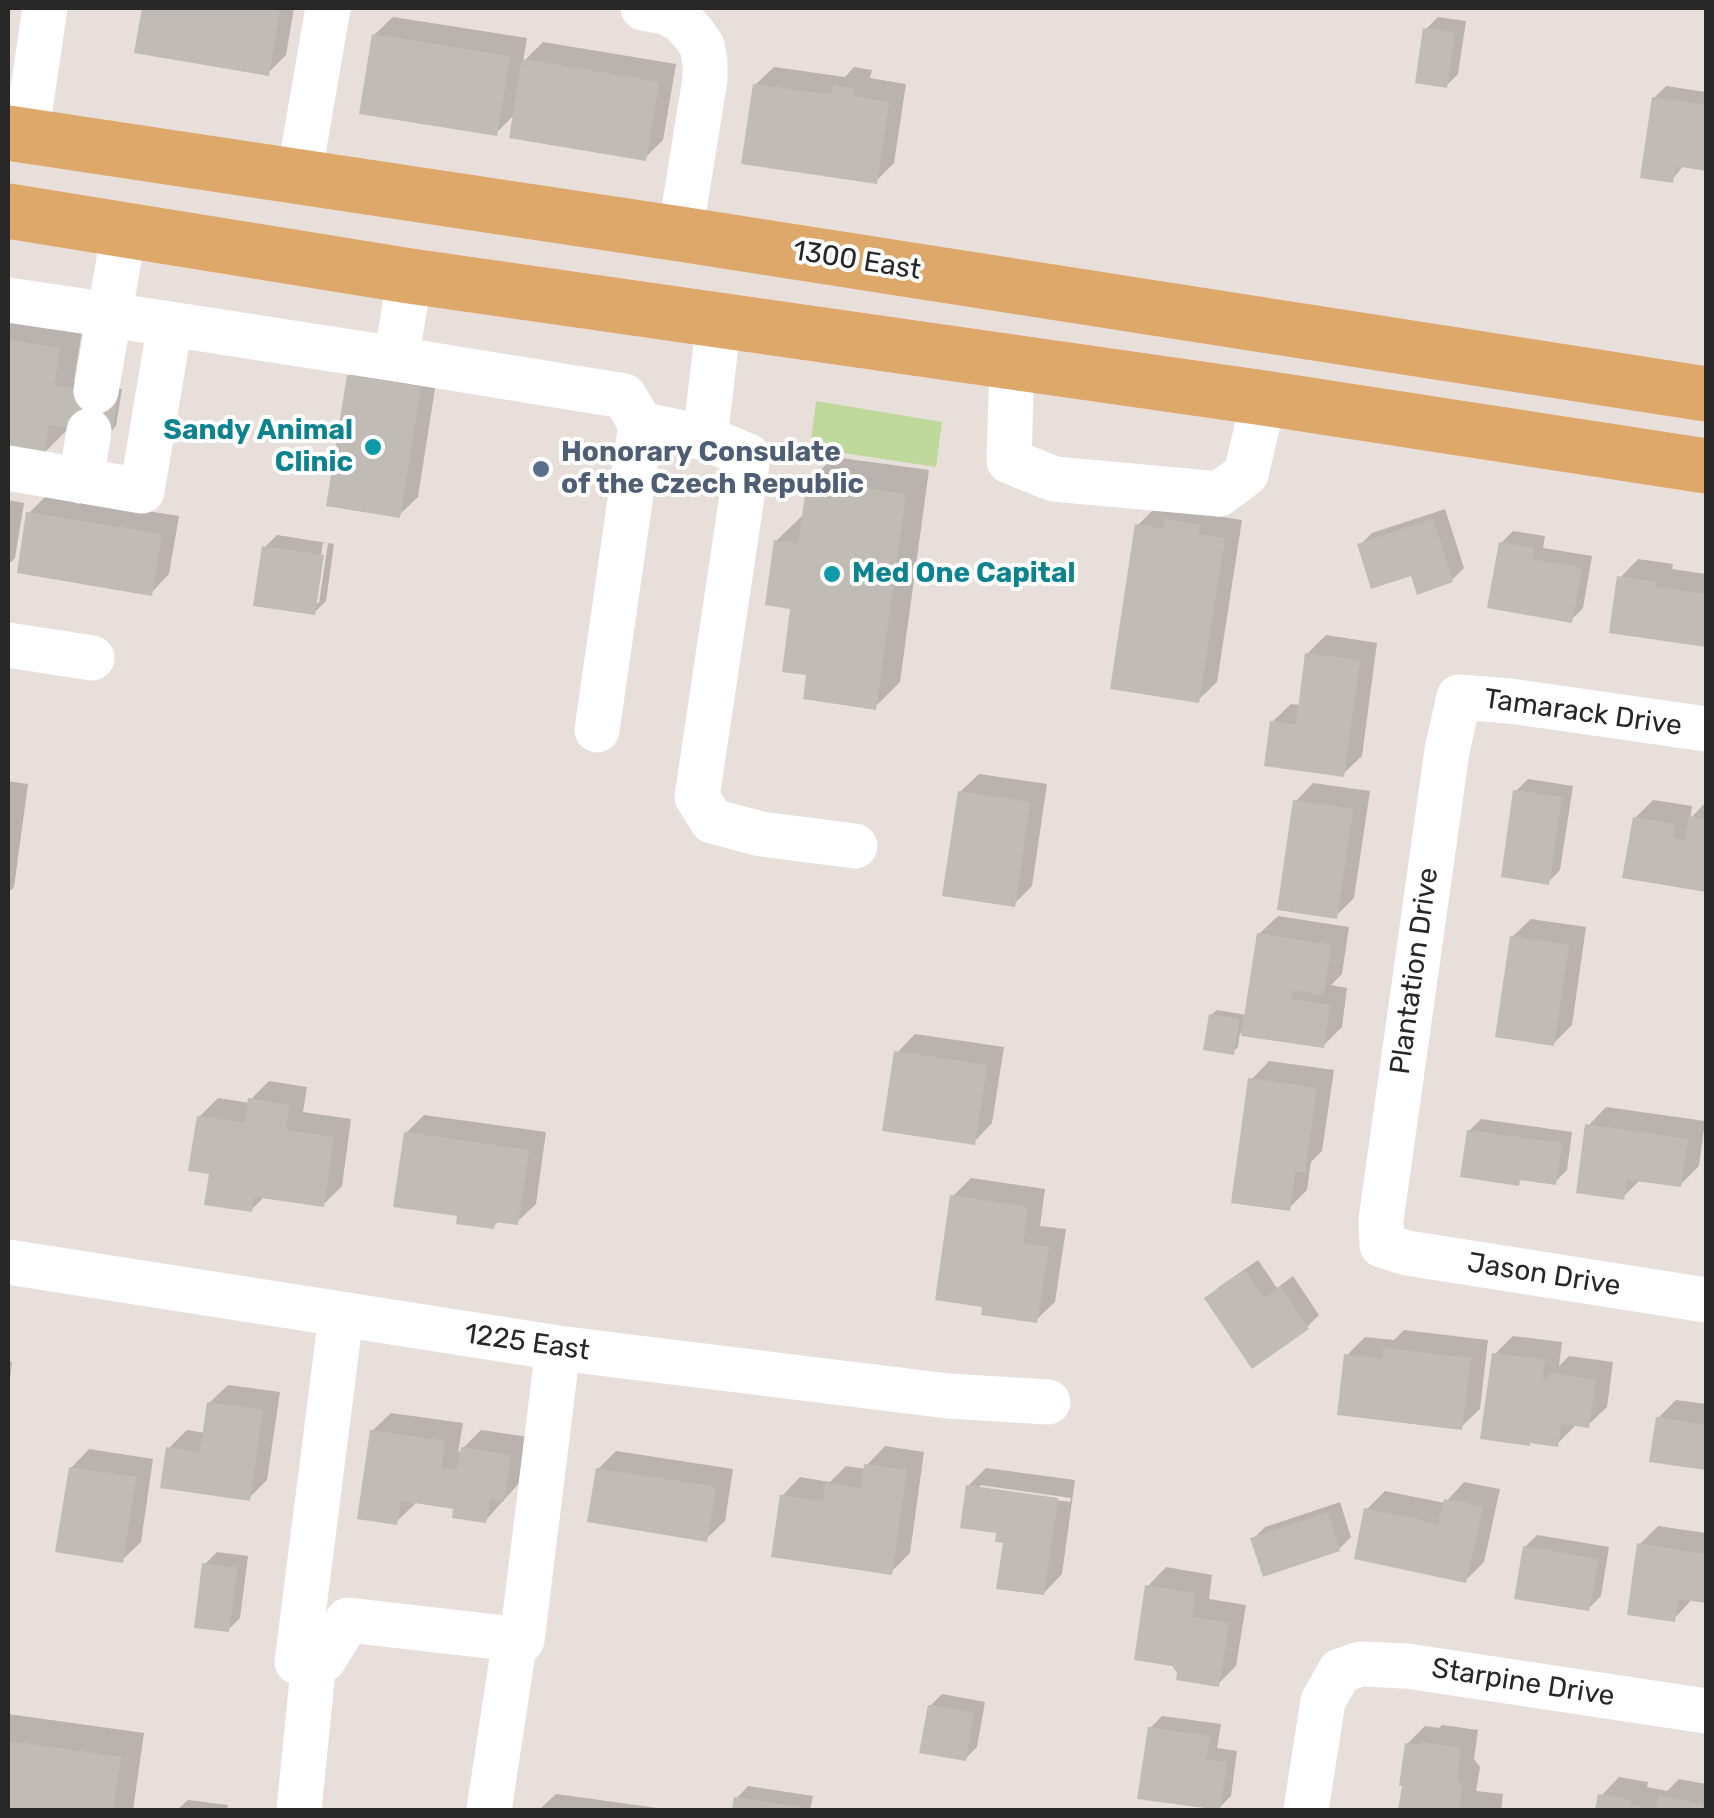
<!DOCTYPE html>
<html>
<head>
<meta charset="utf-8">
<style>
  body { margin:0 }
  #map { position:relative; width:1714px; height:1818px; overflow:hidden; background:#e8dfdb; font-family:Rubik,sans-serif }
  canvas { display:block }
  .frame { position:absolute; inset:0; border:10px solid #272727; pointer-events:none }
</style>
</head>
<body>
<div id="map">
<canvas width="1714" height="1818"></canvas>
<div class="frame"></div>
</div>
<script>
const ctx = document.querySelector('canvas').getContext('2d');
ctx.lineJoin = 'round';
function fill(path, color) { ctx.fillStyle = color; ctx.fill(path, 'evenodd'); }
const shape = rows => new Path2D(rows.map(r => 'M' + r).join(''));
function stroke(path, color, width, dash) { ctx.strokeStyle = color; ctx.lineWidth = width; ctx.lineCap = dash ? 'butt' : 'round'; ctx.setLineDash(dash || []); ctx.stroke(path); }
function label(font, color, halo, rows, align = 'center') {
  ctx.font = font + ' Rubik,sans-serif'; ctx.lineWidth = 8; ctx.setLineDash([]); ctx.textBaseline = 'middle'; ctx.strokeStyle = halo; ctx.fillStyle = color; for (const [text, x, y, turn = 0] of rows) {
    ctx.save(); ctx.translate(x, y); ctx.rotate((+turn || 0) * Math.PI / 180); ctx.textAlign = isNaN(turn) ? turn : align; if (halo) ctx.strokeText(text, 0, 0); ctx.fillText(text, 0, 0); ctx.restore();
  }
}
const green = shape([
  [816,401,942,422,936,467,810,448]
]);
const shadow = shape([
  [144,8,294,8,286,55,268,73,137,51],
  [393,17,527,38,523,62,543,42,676,64,663,140,645,158,515,114,496,133,374,35],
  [1438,17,1466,21,1458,74,1446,86,1426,29],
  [774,67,845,77,854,67,872,70,870,78,906,84,894,163,876,181,755,85],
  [1666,86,1706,92,1706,168,1684,165,1672,180,1654,98],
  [8,312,83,324,74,382,122,389,116,426,111,431,67,430,43,454,8,449],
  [367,358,438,369,418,497,399,515,349,376],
  [834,457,929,470,900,682,875,707,809,673,776,541,801,517,804,517,809,481],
  [47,495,179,516,169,574,151,593,29,513],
  [8,500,24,503,15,558,8,565],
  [1156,507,1242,520,1217,682,1198,700,1138,525],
  [1445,509,1464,568,1452,580,1413,573,1360,545,1372,533],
  [1513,531,1545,536,1543,548,1592,556,1583,608,1571,620,1501,543],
  [277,535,334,544,326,601,314,613,265,547],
  [323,542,328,543,319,603,314,603],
  [1638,559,1673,564,1672,569,1706,574,1706,644,1612,631,1620,578],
  [1326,635,1377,643,1362,756,1343,774,1272,722,1291,704,1301,705,1307,654],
  [979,774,1047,784,1032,886,1014,904,960,792],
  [1528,779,1573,786,1560,870,1548,882,1516,791],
  [8,781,28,784,14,887,8,893],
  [1313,783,1370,791,1354,898,1336,916,1295,802],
  [1653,800,1692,806,1690,819,1706,802,1706,889,1625,876,1635,818],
  [1278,916,1349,927,1342,974,1331,985,1347,988,1342,1027,1323,1046,1240,1033,1238,1047,1233,1052,1211,1015,1217,1010,1247,1015,1259,934],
  [1531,919,1586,927,1572,1025,1554,1043,1512,937],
  [915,1034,1004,1047,992,1123,974,1142,897,1053],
  [1269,1061,1334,1070,1322,1151,1311,1162,1307,1190,1289,1208,1251,1080],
  [269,1081,307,1087,303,1112,351,1119,342,1186,323,1205,265,1196,251,1210,212,1172,199,1117,218,1098,250,1103,250,1100],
  [1606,1107,1705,1121,1699,1166,1680,1185,1641,1179,1623,1197,1588,1126],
  [424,1115,546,1132,536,1204,517,1222,500,1220,493,1227,460,1214,406,1133],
  [1481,1119,1572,1132,1567,1170,1555,1182,1523,1178,1518,1183,1469,1131],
  [971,1178,1045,1189,1040,1226,1066,1229,1055,1302,1036,1320,953,1196],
  [1258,1260,1277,1288,1293,1276,1319,1315,1307,1327,1207,1298,1219,1287],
  [1404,1330,1488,1340,1480,1409,1461,1427,1347,1355,1365,1337,1394,1340],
  [1513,1336,1562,1342,1559,1366,1569,1356,1613,1362,1607,1407,1588,1425,1575,1426,1557,1444,1495,1354],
  [8,1361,12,1362,8,1398],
  [228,1385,280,1392,267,1480,249,1498,169,1448,187,1430,205,1433,209,1403],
  [1676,1400,1706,1404,1706,1468,1652,1460,1658,1418],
  [391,1413,463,1423,458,1453,481,1430,528,1437,521,1481,485,1521,456,1507,416,1500,415,1504,396,1522,372,1431],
  [885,1446,924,1452,910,1553,891,1572,782,1496,800,1477,830,1482,846,1466,866,1469,867,1465],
  [89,1449,153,1459,141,1542,122,1560,71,1468],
  [616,1451,733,1469,725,1521,706,1539,598,1469],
  [986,1468,1075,1480,1062,1574,1044,1593,968,1486],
  [980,1485,1071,1498,1070,1502,980,1490],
  [1464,1482,1500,1489,1484,1562,1466,1580,1367,1509,1385,1491,1445,1503],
  [1340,1502,1351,1537,1339,1549,1253,1539,1265,1527],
  [1658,1526,1706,1533,1706,1600,1693,1598,1674,1619,1640,1544],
  [1537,1535,1609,1547,1601,1596,1589,1608,1525,1547],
  [217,1552,248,1556,240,1618,228,1630,205,1564],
  [1166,1567,1212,1575,1209,1599,1246,1605,1236,1666,1218,1684,1148,1586],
  [942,1694,985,1702,977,1747,965,1759,930,1706],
  [8,1714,144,1733,133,1810,8,1810],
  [1162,1716,1221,1724,1217,1748,1237,1751,1231,1796,1219,1808,1150,1728],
  [1442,1725,1478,1730,1474,1759,1480,1767,1476,1791,1503,1794,1501,1810,1400,1810,1407,1744,1425,1726,1439,1728],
  [1619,1777,1648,1782,1647,1787,1667,1791,1679,1779,1706,1784,1706,1810,1598,1810,1601,1796],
  [748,1786,813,1796,810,1810,735,1810,736,1799],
  [556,1794,672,1810,539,1810],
  [188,1800,228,1805,227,1810,177,1810]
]);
const building = shape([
  [142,8,280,8,269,76,134,53],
  [1423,28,1455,33,1447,88,1415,83],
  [372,34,510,56,497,136,359,114],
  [522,59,659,82,646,161,509,138],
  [753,84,831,95,833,85,854,88,853,96,889,102,877,184,741,164],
  [1652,97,1706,105,1706,171,1676,166,1673,183,1640,178],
  [8,340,60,348,54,385,118,394,112,434,49,425,44,457,8,452],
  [347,375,421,387,400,518,326,506],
  [807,480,906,494,876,710,803,699,806,675,782,672,790,609,765,605,774,540,798,544],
  [26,512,162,534,152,596,17,573],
  [1165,519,1200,525,1198,534,1225,538,1199,703,1110,689,1135,524,1163,529],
  [1433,519,1453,582,1417,595,1411,576,1371,589,1357,544],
  [1499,542,1534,548,1532,559,1582,568,1572,623,1487,608],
  [262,546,324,555,315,615,253,606],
  [1617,576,1656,582,1655,587,1706,594,1706,647,1609,633],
  [1305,653,1360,660,1344,777,1264,766,1270,721,1296,725],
  [1513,790,1562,797,1549,885,1501,877],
  [958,791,1030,802,1015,907,942,896],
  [1293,800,1353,809,1337,919,1277,910],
  [1689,816,1706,819,1706,892,1622,878,1633,817,1675,824,1673,838,1685,840],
  [1257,933,1331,945,1324,995,1293,990,1291,999,1330,1005,1324,1048,1241,1036],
  [1510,936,1569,945,1554,1046,1495,1037],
  [1209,1014,1239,1019,1234,1055,1203,1050],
  [894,1051,987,1065,975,1145,882,1131],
  [1248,1078,1317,1088,1305,1172,1295,1171,1290,1211,1231,1203],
  [248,1098,289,1105,286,1130,334,1137,324,1207,254,1197,252,1212,204,1205,209,1174,188,1171,197,1116,245,1123],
  [1585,1124,1688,1139,1681,1187,1627,1180,1624,1200,1576,1193],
  [1467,1130,1562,1143,1556,1185,1520,1180,1519,1186,1460,1177],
  [404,1132,529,1150,518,1225,495,1222,494,1229,456,1224,457,1216,393,1207],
  [950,1195,1028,1207,1023,1244,1049,1247,1037,1323,981,1315,982,1307,935,1300],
  [1245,1270,1264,1298,1280,1286,1309,1329,1252,1369,1204,1298],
  [1383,1348,1471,1358,1462,1430,1337,1415,1344,1354,1382,1359],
  [1492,1353,1545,1360,1542,1379,1547,1380,1548,1373,1596,1380,1589,1428,1561,1424,1558,1447,1530,1443,1530,1446,1480,1439],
  [207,1402,263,1410,250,1501,160,1488,166,1447,200,1452],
  [1656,1417,1706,1425,1706,1470,1649,1462],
  [370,1430,445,1441,442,1468,457,1470,461,1447,511,1455,504,1502,490,1500,486,1523,452,1518,453,1509,401,1501,397,1525,357,1519],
  [864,1464,907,1470,892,1575,771,1557,780,1495,823,1501,825,1483,861,1488],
  [69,1467,136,1477,123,1563,55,1552],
  [596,1468,716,1487,707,1542,587,1522],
  [966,1485,1058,1498,1044,1595,996,1589,1003,1543,995,1542,996,1533,960,1528],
  [1444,1499,1483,1507,1466,1583,1354,1559,1364,1508,1438,1524],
  [1328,1512,1340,1551,1263,1577,1250,1538],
  [1637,1543,1706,1554,1706,1603,1678,1599,1675,1622,1627,1615],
  [1523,1546,1599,1559,1589,1611,1514,1599],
  [202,1563,237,1568,229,1632,194,1628],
  [1145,1585,1195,1593,1192,1617,1229,1623,1219,1687,1176,1680,1177,1673,1172,1666,1134,1660],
  [928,1705,974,1713,966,1761,919,1753],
  [1148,1727,1210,1736,1206,1760,1227,1762,1220,1810,1137,1799],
  [8,1741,121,1757,113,1810,8,1810],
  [1421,1742,1461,1748,1457,1778,1462,1787,1459,1810,1398,1810,1402,1786,1399,1786,1405,1743,1420,1745],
  [1598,1794,1631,1800,1630,1805,1650,1809,1649,1810,1595,1810],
  [1658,1796,1703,1804,1701,1810,1656,1810],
  [734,1797,802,1807,801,1810,732,1810]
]);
const minor = shape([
  [643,8,665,12,681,20,693,33,702,46,705,62,705,79,680,234],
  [26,136,45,8],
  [299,176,328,8],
  [8,300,170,324,142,491,8,468],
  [719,320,705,438,748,456,697,797,712,821,761,834,855,846],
  [170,324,396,359,410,276],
  [396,359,624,396,641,424,705,438],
  [1012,362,1009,461,1054,479,1219,494,1246,474,1264,398],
  [96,391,124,231],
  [81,481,89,431],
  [8,645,92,658],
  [1706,729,1510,701,1459,697,1447,751,1381,1220,1382,1245,1407,1253,1706,1300],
  [597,730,641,424],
  [8,1262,558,1348,948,1396,1048,1402],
  [341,1316,297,1662,324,1659,348,1620,522,1640,558,1348],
  [299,1810,314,1660],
  [489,1810,515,1639],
  [1306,1810,1323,1701,1340,1671,1360,1664,1407,1666,1706,1711]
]);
const major = shape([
  [8,133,680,234,1706,394],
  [8,211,410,276,1264,398,1706,466]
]);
const markers = [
  [373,447,10,"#0f9aa8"],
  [541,469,10,"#5c6f8a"],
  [832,574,10,"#0f9aa8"]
];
const streetNames = [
  ["1300 East",857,261,9],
  ["Tamarack Drive",1583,713,8],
  ["Plantation Drive",1415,971,-82],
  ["Jason Drive",1544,1275,9],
  ["1225 East",527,1343,8],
  ["Starpine Drive",1523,1683,9]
];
const cultureNames = [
  ["Sandy Animal",353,431],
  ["Clinic",353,463],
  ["Med One Capital",852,574,"left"]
];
const serviceNames = [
  ["Honorary Consulate",561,453],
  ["of the Czech Republic",561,485]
];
fill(green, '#bfd99d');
fill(shadow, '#0003');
fill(building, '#c1bbb6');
stroke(minor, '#fff', 45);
stroke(major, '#dea86a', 55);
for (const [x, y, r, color] of markers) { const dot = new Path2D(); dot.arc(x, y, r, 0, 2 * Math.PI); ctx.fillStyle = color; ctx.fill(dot); stroke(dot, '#fff', 4); }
label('28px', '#272727', '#fff', streetNames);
label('bold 28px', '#0d838f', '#fff', cultureNames, 'right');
label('bold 28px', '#4e5e75', '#fff', serviceNames, 'left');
</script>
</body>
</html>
